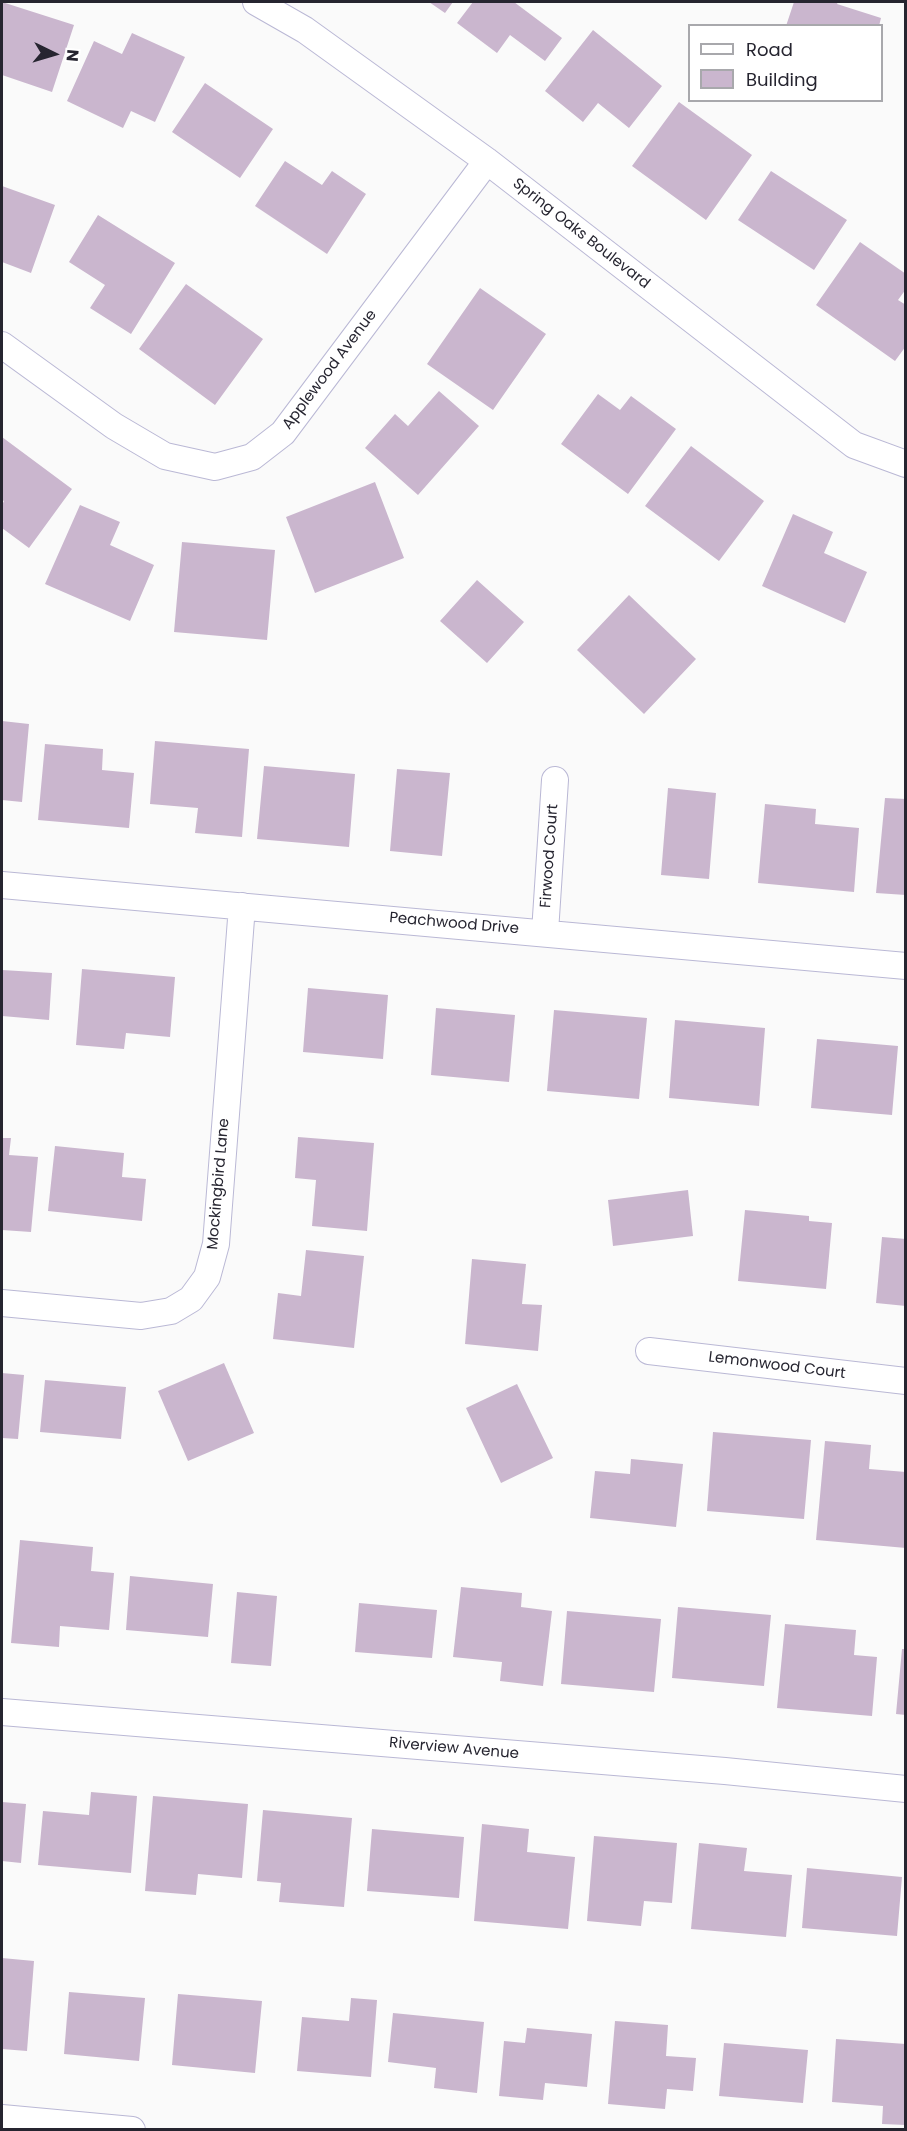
<!DOCTYPE html>
<html>
<head>
<meta charset="utf-8">
<style>
  body { margin:0 }
  #map { position:relative; width:907px; height:2131px; overflow:hidden; background:#fafafa; font-family:Poppins,sans-serif }
  canvas { display:block }
  .frame { position:absolute; inset:0; border:3px solid #262530; pointer-events:none }
  .legend { position:absolute; left:688px; top:24px; width:195px; height:78px; box-sizing:border-box; background:#fff; border:2px solid #a8a8ac; margin:0; padding:8px 10px; list-style:none; font-size:18px; color:#262530 }
  .legend li { display:flex; align-items:center; gap:12px; height:30px }
  .legend b { width:30px; border:2px solid #a8a8ac }
  .north { position:absolute; left:24px; top:24px; width:60px; height:60px; -webkit-text-stroke:4px #fff; paint-order:stroke; rotate:95deg; font-size:16px; font-weight:700; line-height:24px; text-align:center; color:#262530 }
  .north::after { content:''; display:block; margin:auto; width:21px; height:27px; background:#262530; clip-path:polygon(50% 0,100% 100%,50% 72%,0 100%) }
</style>
</head>
<body>
<div id="map">
<canvas width="907" height="2131"></canvas>
<div class="frame"></div>
<ul class="legend">
<li><b style="height:8px;background:#fff"></b>Road</li>
<li><b style="height:16px;background:#cab6ce"></b>Building</li>
</ul>
<div class="north">N</div>
</div>
<script>
const ctx = document.querySelector('canvas').getContext('2d');
ctx.lineJoin = 'round';
function fill(path, color) { ctx.fillStyle = color; ctx.fill(path, 'evenodd'); }
const shape = rows => new Path2D(rows.map(r => 'M' + r).join(''));
function stroke(path, color, width, dash) { ctx.strokeStyle = color; ctx.lineWidth = width; ctx.lineCap = dash ? 'butt' : 'round'; ctx.setLineDash(dash || []); ctx.stroke(path); }
function label(font, color, halo, rows, align = 'center') {
  ctx.font = font + ' Poppins,sans-serif'; ctx.lineWidth = 5; ctx.setLineDash([]); ctx.textBaseline = 'middle'; ctx.strokeStyle = halo; ctx.fillStyle = color; for (const [text, x, y, turn = 0] of rows) {
    ctx.save(); ctx.translate(x, y); ctx.rotate((+turn || 0) * Math.PI / 180); ctx.textAlign = isNaN(turn) ? turn : align; if (halo) ctx.strokeText(text, 0, 0); ctx.fillText(text, 0, 0); ctx.restore();
  }
}
const building = shape([
  [2,2,74,25,52,92,2,75],
  [429,2,453,2,445,13],
  [473,2,514,2,562,38,545,61,510,35,497,53,457,23],
  [794,2,838,2,837,4,881,18,879,26,786,26],
  [593,30,662,86,629,128,598,103,583,122,545,91],
  [132,33,185,57,155,122,131,111,123,128,67,101,94,41,122,54],
  [205,83,273,129,240,178,172,132],
  [679,102,752,155,706,220,632,166],
  [285,161,322,185,332,171,366,194,327,254,255,206],
  [771,171,847,220,814,270,738,220],
  [2,186,55,205,31,273,2,262],
  [98,215,175,263,131,334,90,308,105,285,69,262],
  [860,242,906,274,906,289,898,300,906,305,906,346,895,361,816,305],
  [186,284,263,339,215,405,139,349],
  [480,288,546,334,493,410,427,364],
  [439,391,479,426,418,495,365,448,395,414,408,426],
  [598,394,620,410,631,396,676,429,628,494,561,444],
  [2,437,72,489,29,548,2,528,2,505,4,501,2,500],
  [691,446,764,501,719,561,645,506],
  [375,482,404,558,315,593,286,517],
  [80,505,120,522,110,545,154,565,130,621,45,584],
  [793,514,833,532,824,553,867,572,845,623,762,586],
  [182,542,275,550,267,640,174,632],
  [477,580,524,622,487,663,440,621],
  [629,595,696,659,644,714,577,650],
  [2,721,29,724,22,802,2,800],
  [155,741,249,749,242,837,195,833,198,808,150,804],
  [45,744,103,749,102,770,134,773,129,828,38,820],
  [264,766,355,774,349,847,257,839],
  [397,769,450,773,442,856,390,851],
  [668,788,716,793,709,879,661,875],
  [885,798,906,799,906,895,876,893],
  [765,804,816,809,815,824,859,828,854,892,758,883],
  [82,969,175,977,170,1037,126,1033,124,1049,76,1045],
  [2,970,52,973,49,1020,2,1016],
  [308,988,388,995,383,1059,303,1052],
  [436,1008,515,1015,509,1082,431,1075],
  [554,1010,647,1018,639,1099,547,1091],
  [675,1020,765,1028,759,1106,669,1098],
  [817,1039,898,1046,892,1115,811,1108],
  [298,1137,374,1143,367,1231,312,1226,316,1180,295,1178],
  [2,1138,11,1138,9,1155,38,1157,31,1232,2,1230],
  [55,1146,124,1153,122,1177,146,1179,142,1221,48,1211],
  [688,1190,693,1236,613,1246,608,1200],
  [745,1210,809,1216,809,1221,832,1223,826,1289,738,1281],
  [882,1237,906,1239,906,1306,876,1303],
  [306,1250,364,1256,354,1348,273,1339,278,1293,301,1296],
  [472,1259,526,1264,522,1304,542,1305,538,1351,465,1344],
  [224,1363,254,1433,188,1461,158,1391],
  [2,1373,24,1375,18,1439,2,1438],
  [45,1380,126,1387,121,1439,40,1432],
  [517,1384,553,1458,501,1483,466,1408],
  [713,1432,811,1440,804,1519,707,1511],
  [825,1441,871,1445,869,1469,906,1472,906,1548,816,1540],
  [631,1459,683,1464,676,1527,590,1518,595,1471,630,1474],
  [20,1540,93,1547,91,1571,114,1573,109,1630,60,1626,59,1647,11,1643],
  [130,1576,213,1584,208,1637,126,1630],
  [461,1587,522,1593,521,1607,552,1611,543,1686,500,1681,502,1662,453,1657],
  [237,1592,277,1596,271,1666,231,1663],
  [359,1603,437,1610,432,1658,355,1652],
  [678,1607,771,1615,764,1686,672,1678],
  [567,1611,661,1619,654,1692,561,1684],
  [785,1624,856,1630,854,1655,877,1657,872,1716,777,1708],
  [902,1649,906,1649,906,1715,896,1714],
  [91,1792,137,1796,131,1873,38,1865,43,1811,89,1815],
  [153,1796,248,1804,242,1878,198,1874,196,1895,145,1891],
  [2,1802,26,1804,21,1863,2,1861],
  [263,1810,352,1818,344,1907,279,1902,281,1883,257,1881],
  [482,1824,529,1829,527,1852,575,1857,568,1929,474,1921],
  [372,1829,464,1837,459,1898,367,1891],
  [594,1836,677,1843,672,1903,644,1901,641,1926,587,1921],
  [699,1843,747,1848,744,1871,792,1875,786,1937,691,1929],
  [807,1868,902,1877,897,1936,802,1928],
  [2,1958,34,1961,27,2051,2,2049],
  [69,1992,145,1998,139,2061,64,2054],
  [178,1994,262,2001,255,2073,172,2065],
  [351,1998,377,2000,371,2077,297,2071,302,2017,349,2021],
  [393,2013,484,2022,477,2093,434,2088,436,2068,388,2062],
  [615,2021,668,2025,666,2056,696,2058,693,2091,667,2089,665,2109,608,2104],
  [527,2028,592,2034,587,2087,545,2083,543,2100,499,2096,504,2041,525,2043],
  [836,2039,906,2044,906,2125,882,2124,883,2106,832,2102],
  [724,2043,808,2050,803,2103,719,2096]
]);
const street = shape([
  [256,2,305,30,487,161,854,445,906,464],
  [2,345,114,426,165,456,215,467,252,457,283,433,487,161],
  [2,885,906,966],
  [545,932,555,780],
  [2,1303,141,1316,171,1311,191,1299,207,1277,216,1244,242,906],
  [649,1351,906,1381],
  [2,1712,725,1771,906,1789],
  [2,2118,132,2130]
]);
const streetNames = [
  ["Spring Oaks Boulevard",581,234,38],
  ["Applewood Avenue",330,370,-53],
  ["Firwood Court",550,856,-86],
  ["Peachwood Drive",454,924,5],
  ["Mockingbird Lane",219,1184,-85],
  ["Lemonwood Court",777,1366,7],
  ["Riverview Avenue",454,1749,5]
];
fill(building, '#cab6ce');
stroke(street, '#bab8d5', 28);
stroke(street, '#fff', 26);
label('15px', '#262530', '#fff', streetNames);
</script>
</body>
</html>
